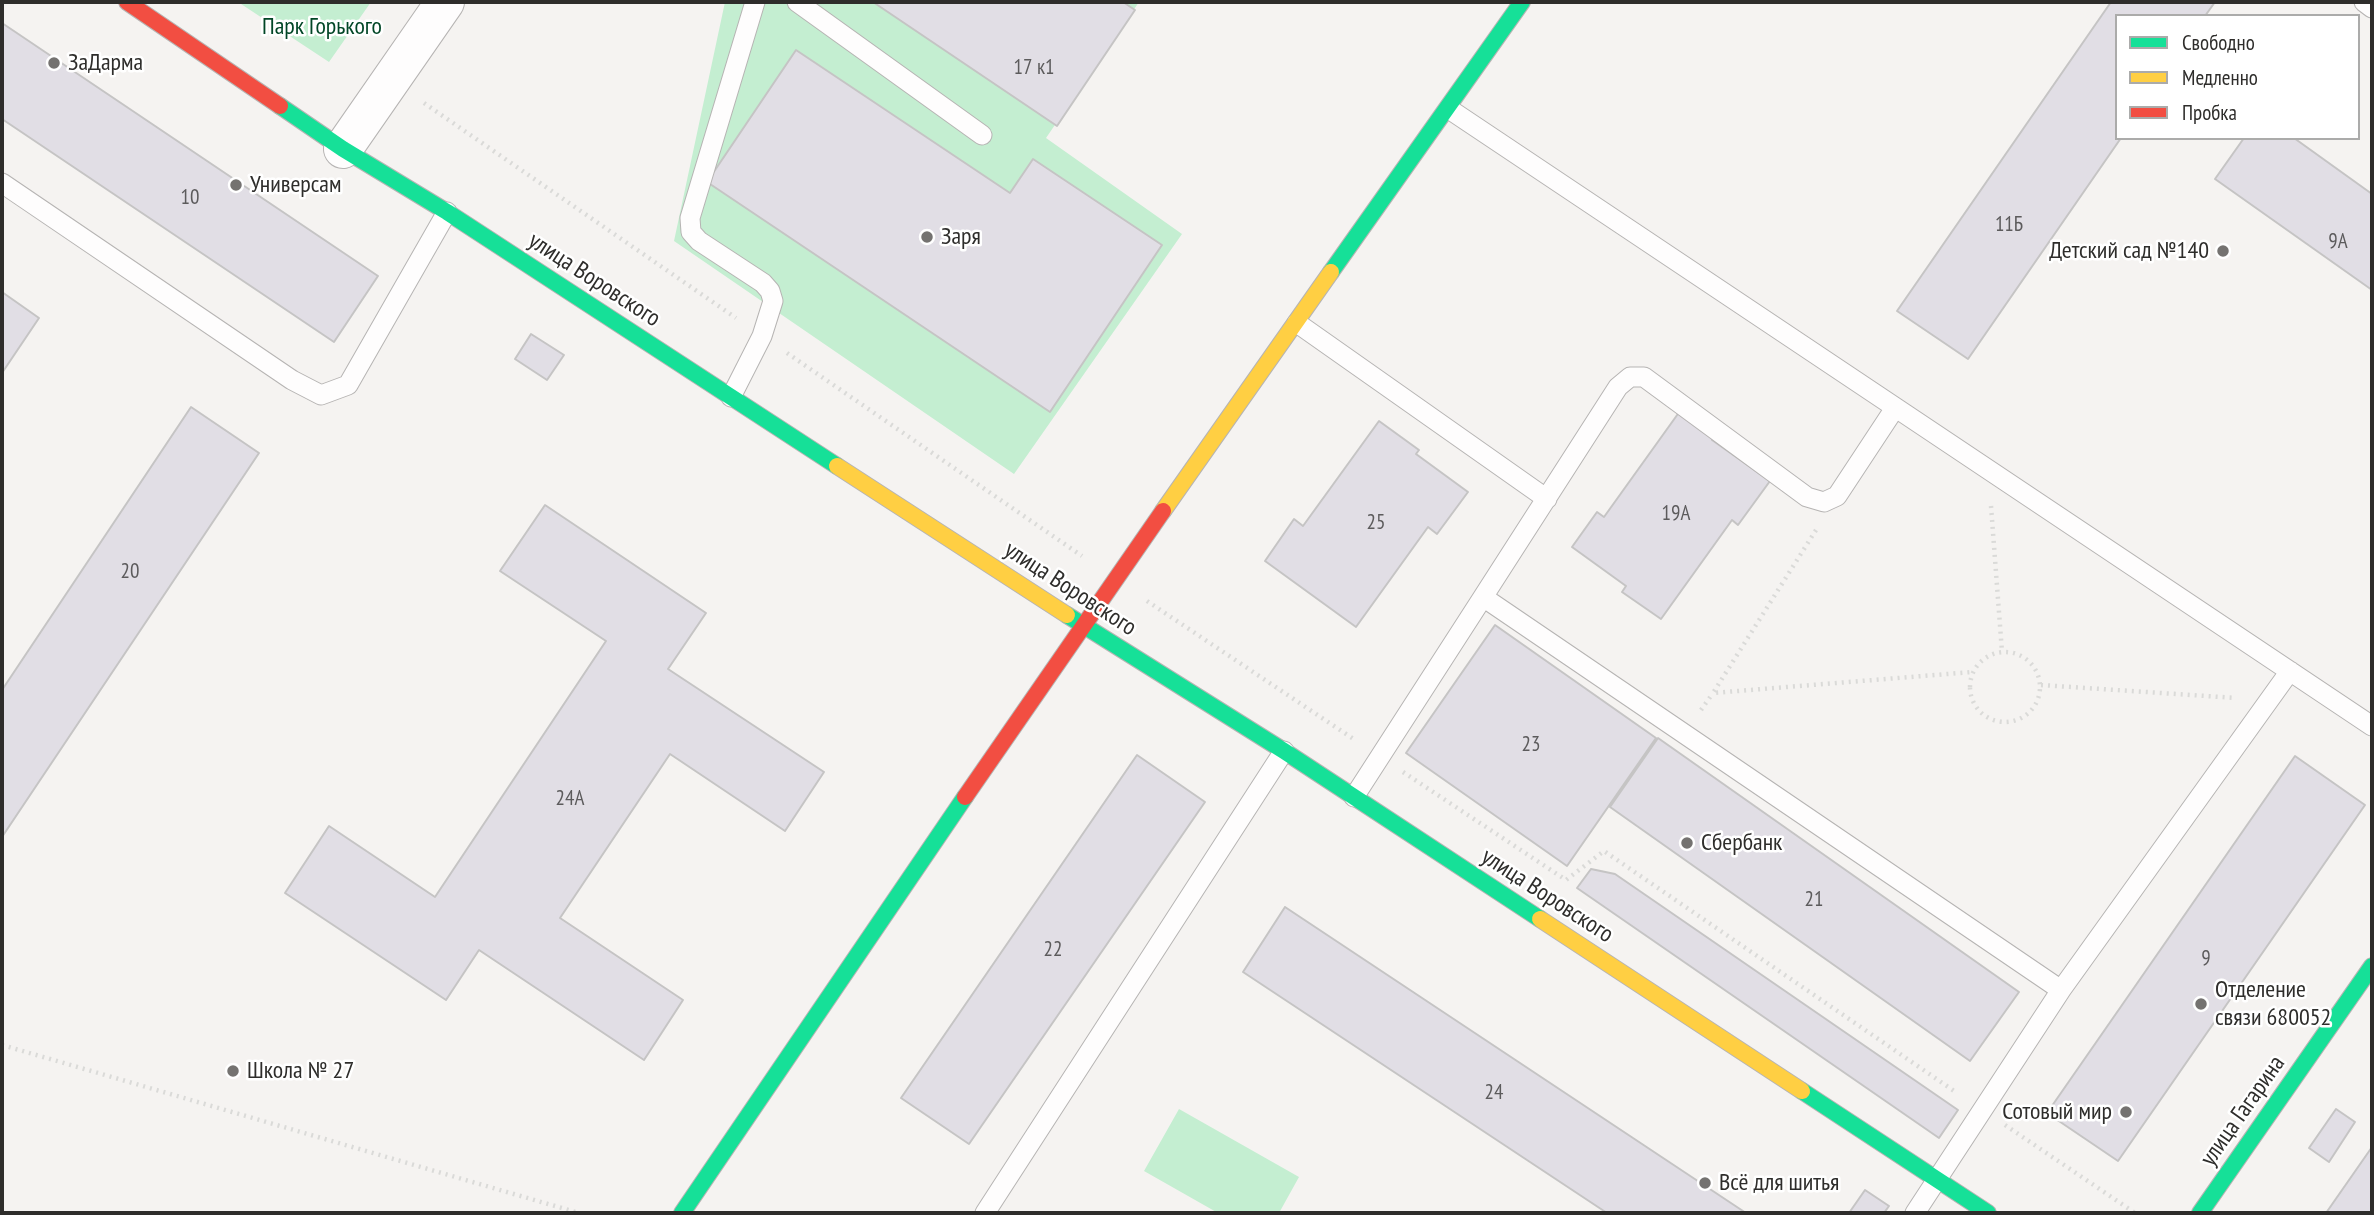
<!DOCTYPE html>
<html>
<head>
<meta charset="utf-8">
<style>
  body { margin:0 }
  #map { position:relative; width:2374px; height:1215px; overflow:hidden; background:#f5f3f1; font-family:"PT Sans Narrow",sans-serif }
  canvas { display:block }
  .frame { position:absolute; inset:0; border:4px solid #2e2d2b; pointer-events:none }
  .legend { position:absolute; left:2115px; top:14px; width:245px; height:126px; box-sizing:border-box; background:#fff; border:2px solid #ababaa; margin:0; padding:9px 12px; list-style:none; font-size:21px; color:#2e2d2b }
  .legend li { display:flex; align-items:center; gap:14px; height:35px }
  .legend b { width:35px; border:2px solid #ababaa }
</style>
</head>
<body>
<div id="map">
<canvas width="2374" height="1215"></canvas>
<div class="frame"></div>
<ul class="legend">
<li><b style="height:9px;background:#16e098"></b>Свободно</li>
<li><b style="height:9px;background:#ffcf43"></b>Медленно</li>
<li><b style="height:9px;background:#f24e42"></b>Пробка</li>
</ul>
</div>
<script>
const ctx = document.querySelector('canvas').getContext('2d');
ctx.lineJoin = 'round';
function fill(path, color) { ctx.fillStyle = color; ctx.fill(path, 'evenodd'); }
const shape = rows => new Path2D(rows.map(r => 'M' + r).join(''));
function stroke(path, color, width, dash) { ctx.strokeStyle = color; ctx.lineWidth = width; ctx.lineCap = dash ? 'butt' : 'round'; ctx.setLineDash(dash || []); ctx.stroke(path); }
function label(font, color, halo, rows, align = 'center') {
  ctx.font = font + ' "PT Sans Narrow",sans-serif'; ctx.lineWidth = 5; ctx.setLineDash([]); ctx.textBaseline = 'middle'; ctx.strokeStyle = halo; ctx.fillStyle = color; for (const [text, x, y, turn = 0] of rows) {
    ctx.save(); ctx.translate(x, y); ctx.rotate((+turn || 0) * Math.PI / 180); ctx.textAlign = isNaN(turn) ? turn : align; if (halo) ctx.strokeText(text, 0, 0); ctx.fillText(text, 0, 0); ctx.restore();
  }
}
const green = shape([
  [238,2,371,2,329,62],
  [725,2,1139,2,1046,138,1182,234,1014,474,674,241],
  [1179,1109,1299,1177,1279,1213,1218,1213,1144,1171]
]);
const building = shape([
  [873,2,1123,2,1135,10,1057,126,873,2],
  [2111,2,2215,2,2205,16,2117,16,2117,138,2121,138,1968,359,1897,311,2111,2],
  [2,23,378,276,334,342,2,119,2,23],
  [796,50,1010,193,1033,159,1162,245,1050,412,707,182,796,50],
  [2244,138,2294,138,2372,194,2372,290,2215,179,2244,138],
  [2,292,39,318,2,373,2,292],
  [531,334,564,355,547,380,515,359,531,334],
  [191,407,259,453,2,837,2,690,191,407],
  [1680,411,1715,436,1712,440,1770,481,1738,525,1732,520,1661,619,1622,592,1626,586,1572,547,1597,512,1604,517,1680,411],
  [1379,421,1419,450,1416,454,1468,492,1437,534,1428,527,1356,627,1265,561,1294,519,1303,526,1379,421],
  [545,505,706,613,668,669,824,772,785,831,670,754,560,918,683,1000,644,1060,479,950,446,1000,285,893,329,826,435,897,606,641,500,571,545,505],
  [1495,625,1656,738,1567,866,1406,753,1495,625],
  [1658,738,2019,992,1970,1061,1610,807,1658,738],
  [1137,755,1205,802,969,1144,901,1098,1137,755],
  [2295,756,2365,805,2118,1161,2047,1113,2295,756],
  [1591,869,1615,874,1958,1110,1939,1138,1577,888,1591,869],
  [1285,907,1746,1213,1607,1213,1243,972,1285,907],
  [2336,1109,2355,1122,2329,1162,2309,1148,2336,1109],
  [2372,1147,2372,1213,2326,1213,2372,1147],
  [1865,1190,1889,1206,1884,1213,1849,1213,1865,1190]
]);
const path = shape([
  [424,103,736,318],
  [787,353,1082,556],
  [1991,506,2002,652],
  [1816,530,1713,693,1972,672],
  [1147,601,1355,740],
  '1970 687a35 35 0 1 1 70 0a35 35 0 1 1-70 0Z',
  [2041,685,2236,698],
  [1701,710,1713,693],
  [1403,772,1566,880,1604,851,1957,1093],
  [2,1045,579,1213],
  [2005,1125,2135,1213]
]);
const lane = shape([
  [797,2,982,135],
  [2364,2,2372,8],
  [1449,109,2372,726],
  [2,183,292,380,321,395,348,385,447,212],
  [1297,323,1547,499],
  [731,397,762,336,773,301,770,291,763,283,699,241,691,232,690,218,755,2],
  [1483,597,1618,387,1630,377,1644,377,1807,497,1824,502,1837,496,1895,408],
  [1354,797,1483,597,2061,990,1915,1213],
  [2061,990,2290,671],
  [985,1213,1284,751]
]);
const street = shape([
  [343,149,445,2]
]);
const fast = shape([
  [280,106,343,149,447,212,837,466],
  [1331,272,1522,2],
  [1067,615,1284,751,1540,919],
  [1802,1091,1988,1213],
  [682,1213,965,797],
  [2200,1213,2372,966]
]);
const slow = shape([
  [837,466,1067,615],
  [1163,511,1331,272],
  [1540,919,1802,1091]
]);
const jam = shape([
  [127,2,280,106],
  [965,797,1163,511]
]);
const markers = [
  [54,63,7,"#747270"],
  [236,185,7,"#747270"],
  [927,237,7,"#747270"],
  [2223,251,7,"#747270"],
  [1687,843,7,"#747270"],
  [2201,1004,7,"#747270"],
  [233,1071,7,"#747270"],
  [2126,1112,7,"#747270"],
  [1705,1183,7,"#747270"]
];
const numberNames = [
  ["17 к1",1034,68],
  ["10",190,198],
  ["11Б",2009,225],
  ["9А",2338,242],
  ["19А",1676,514],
  ["25",1376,523],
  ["20",130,572],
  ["23",1531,745],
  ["24А",570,799],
  ["21",1814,900],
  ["22",1053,950],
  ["9",2206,959],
  ["24",1494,1093]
];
const parkNames = [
  ["Парк Горького",322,27]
];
const poiNames = [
  ["ЗаДарма",68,63],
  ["Универсам",250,185],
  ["Заря",941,237],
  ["Детский сад №140",2209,251,"right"],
  ["Сбербанк",1701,843],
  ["Отделение",2215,990],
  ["связи 680052",2215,1018],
  ["Школа № 27",247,1071],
  ["Сотовый мир",2112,1112,"right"],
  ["Всё для шитья",1719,1183]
];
const streetNames = [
  ["улица Воровского",594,280,33],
  ["улица Воровского",1070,589,33],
  ["улица Воровского",1547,896,33],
  ["улица Гагарина",2243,1111,-55]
];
fill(green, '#c4eed1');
fill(building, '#e1dee5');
stroke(building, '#c5c4c4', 2);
stroke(lane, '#b6b4b3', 21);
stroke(street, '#b6b4b3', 40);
stroke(fast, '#b6b4b3', 18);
stroke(slow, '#b6b4b3', 18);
stroke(jam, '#b6b4b3', 18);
stroke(path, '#dadad8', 4.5, [2, 5]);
stroke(lane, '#fefdfd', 19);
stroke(street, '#fefdfd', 38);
stroke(fast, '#16e098', 16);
stroke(slow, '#ffcf43', 16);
stroke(jam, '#f24e42', 16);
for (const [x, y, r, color] of markers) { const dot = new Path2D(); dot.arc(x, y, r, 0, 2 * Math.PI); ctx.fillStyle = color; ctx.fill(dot); stroke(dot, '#fff', 2.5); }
label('21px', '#5c5b5c', null, numberNames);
label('24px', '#014626', '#fff', parkNames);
label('24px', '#2e2d2b', '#fff', poiNames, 'left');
label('24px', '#2e2d2b', '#fff', streetNames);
</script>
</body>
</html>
